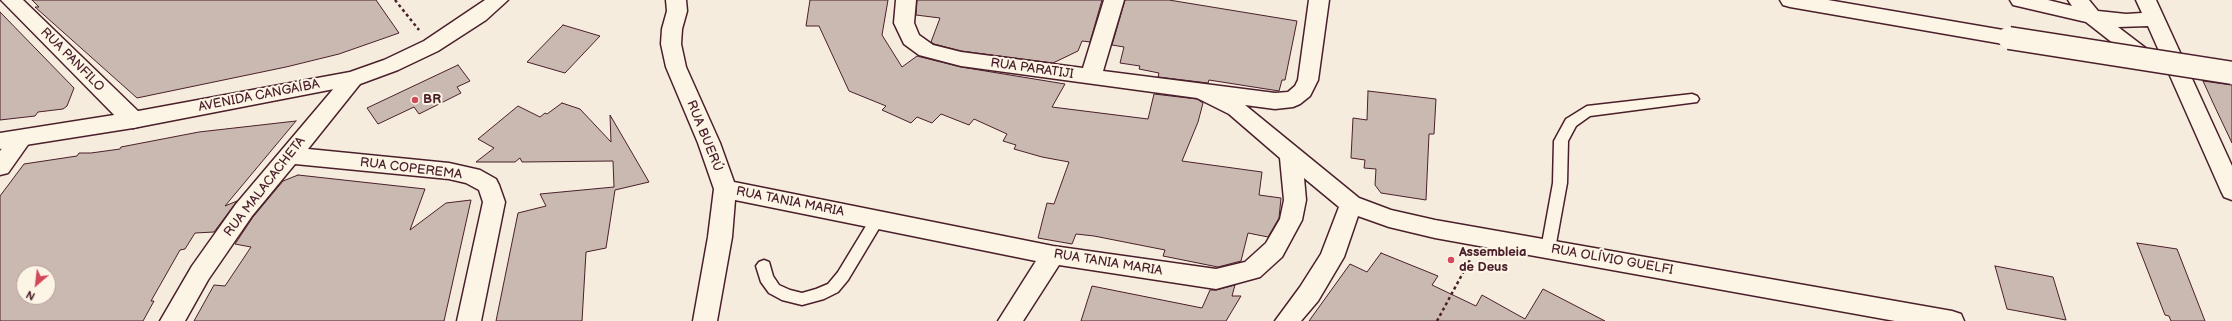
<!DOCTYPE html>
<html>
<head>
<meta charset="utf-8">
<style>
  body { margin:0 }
  #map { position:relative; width:2232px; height:321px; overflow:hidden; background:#f5ecde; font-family:"Balsamiq Sans",sans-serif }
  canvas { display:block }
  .north { position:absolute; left:16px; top:265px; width:40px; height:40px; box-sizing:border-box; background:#fcf5e5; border:1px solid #b59f9b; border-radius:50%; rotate:208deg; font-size:11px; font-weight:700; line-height:16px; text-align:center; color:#4a1f2b }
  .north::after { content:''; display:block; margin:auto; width:14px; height:18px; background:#d1495b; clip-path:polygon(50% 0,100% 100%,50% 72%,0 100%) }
</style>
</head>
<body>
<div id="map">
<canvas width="2232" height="321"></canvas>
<div class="north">N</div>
</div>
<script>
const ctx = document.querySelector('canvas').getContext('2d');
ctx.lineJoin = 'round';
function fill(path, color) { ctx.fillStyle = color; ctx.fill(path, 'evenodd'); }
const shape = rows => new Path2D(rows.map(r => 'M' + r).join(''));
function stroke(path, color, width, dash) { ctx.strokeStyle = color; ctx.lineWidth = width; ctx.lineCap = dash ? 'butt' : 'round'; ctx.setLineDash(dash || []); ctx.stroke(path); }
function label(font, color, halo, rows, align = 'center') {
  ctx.font = font + ' "Balsamiq Sans",sans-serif'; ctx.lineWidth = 4; ctx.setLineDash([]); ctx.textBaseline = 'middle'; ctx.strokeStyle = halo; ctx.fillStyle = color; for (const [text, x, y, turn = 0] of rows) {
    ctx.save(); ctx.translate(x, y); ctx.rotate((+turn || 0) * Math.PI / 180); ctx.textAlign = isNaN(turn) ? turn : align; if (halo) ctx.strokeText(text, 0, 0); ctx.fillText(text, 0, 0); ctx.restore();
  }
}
const building = shape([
  [32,0,376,0,399,33,339,54,286,67,137,98,35,7,39,7,32,0],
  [810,0,888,0,882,35,902,67,917,56,961,67,1065,84,1052,107,1148,119,1154,94,1197,99,1203,103,1198,122,1182,161,1262,172,1259,195,1281,198,1279,218,1268,237,1248,233,1241,261,1218,267,1163,256,1165,250,1094,236,1076,234,1072,244,1038,238,1047,203,1054,204,1069,162,1042,157,1014,149,1016,145,1003,141,1007,134,974,119,969,125,941,114,932,123,917,117,911,123,882,110,886,106,849,91,819,26,806,26,810,0],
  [917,0,1102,0,1090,42,1082,41,1078,51,1053,63,961,51,934,44,931,42,940,18,916,15,917,0],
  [1125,0,1169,0,1297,21,1285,80,1282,80,1279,91,1209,80,1208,83,1158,77,1159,73,1139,69,1140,66,1120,63,1124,47,1112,45,1125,0],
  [0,12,74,88,67,106,63,109,38,112,35,116,0,120,0,12],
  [563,25,600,36,565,73,527,62,563,25],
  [458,65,470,81,457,87,461,93,419,114,414,107,378,124,367,108,458,65],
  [2203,81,2232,85,2232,143,2214,105,2203,81],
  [1368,91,1436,99,1434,134,1429,134,1426,200,1381,193,1375,185,1376,169,1364,168,1365,160,1351,158,1353,118,1367,120,1368,91],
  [562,103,580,109,611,142,610,115,649,182,615,190,606,248,586,252,582,321,496,321,518,213,546,206,540,194,614,187,613,161,522,162,520,158,515,162,476,162,494,148,478,139,518,106,540,117,545,113,547,114,562,103],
  [296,121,225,206,237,201,214,232,195,233,185,249,180,250,151,301,154,301,143,321,0,321,0,196,24,164,77,156,79,153,91,153,120,149,121,147,199,132,296,121],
  [24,273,48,273,48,297,24,297,24,273],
  [298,175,425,189,410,230,446,203,471,200,444,321,194,321,214,285,225,286,251,247,235,244,253,217,283,181,298,175],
  [2137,243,2177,249,2205,321,2171,321,2169,316,2165,315,2137,243],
  [1381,253,1438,276,1432,285,1476,306,1482,295,1525,319,1543,289,1605,321,1309,321,1350,264,1367,272,1381,253],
  [1995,266,2053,277,2066,320,2007,309,1995,266],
  [1235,285,1232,296,1241,296,1226,321,1081,321,1092,286,1202,308,1210,290,1216,290,1235,285]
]);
const path = shape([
  [395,0,419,30],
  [1437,321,1471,258]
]);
const service = shape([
  [1692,94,1697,96,1699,99,1697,102,1590,116,1576,126,1568,141,1567,183,1555,249,1553,253,1548,255,1543,253,1541,249,1553,183,1554,141,1566,119,1587,106,1692,94],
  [877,214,882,216,884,220,848,280,838,292,824,299,802,305,782,300,769,293,761,282,756,266,759,262,764,260,769,262,773,276,779,285,790,290,802,293,816,289,828,284,838,272,872,216,877,214]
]);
const minor = shape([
  [1,0,23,0,141,114,144,120,141,126,133,128,125,126,1,0],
  [666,0,686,0,687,11,682,29,681,44,686,67,720,143,734,182,1053,246,1216,269,1245,262,1266,243,1280,219,1284,200,1280,158,1229,114,1197,98,961,66,919,55,904,44,894,23,896,0,916,0,914,23,919,35,933,45,961,52,1083,68,1104,0,1124,0,1103,71,1275,93,1288,92,1295,86,1298,80,1309,0,1329,0,1318,80,1310,96,1300,104,1293,107,1275,109,1245,105,1359,198,1391,210,1435,220,1952,311,1961,314,1964,321,1895,321,1435,238,1389,227,1358,216,1344,257,1318,301,1301,321,1275,321,1300,287,1321,254,1339,207,1304,178,1306,200,1302,220,1282,257,1260,277,1216,289,1059,265,1023,321,998,321,1036,261,735,200,732,237,717,321,693,321,708,237,714,189,698,143,666,67,661,44,662,29,667,11,666,0],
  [353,72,360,74,363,79,360,84,308,149,449,163,480,170,496,179,499,185,505,202,481,321,457,321,483,202,479,190,466,183,449,179,295,164,252,216,208,280,185,321,160,321,192,266,236,204,346,74,353,72],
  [21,131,29,133,32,139,8,173,0,175,0,151,13,133,21,131]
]);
const secondary = shape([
  [485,0,508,0,486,20,438,51,398,70,360,84,133,128,0,149,0,133,133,112,350,72,384,60,424,41,485,0]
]);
const primary = shape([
  [1780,0,1828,0,2009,31,2016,33,2019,38,2016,43,2009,45,1790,7,1783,5,1780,0],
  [2010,0,2048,0,2072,6,2068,0,2089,0,2098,11,2126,14,2142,13,2136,0,2156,0,2232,166,2232,200,2224,197,2221,191,2148,26,2118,27,2160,59,2163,64,2160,69,2153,71,2146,69,2086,22,2013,5,2010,0]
]);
const primaryBridge = shape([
  [2009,38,2232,73]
]);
const markers = [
  [415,100,4,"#d1495b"],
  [1451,260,4,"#d1495b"]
];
const streetNames = [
  ["RUA PANFILO",72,60,45],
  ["RUA PARATIJI",1032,69,8],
  ["AVENIDA CANGAÍBA",259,96,-11],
  ["RUA BUERÚ",704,136,68],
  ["RUA COPEREMA",411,169,7],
  ["RUA MALACACHETA",265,187,-52],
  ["RUA TANIA MARIA",790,202,11],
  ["RUA OLÍVIO GUELFI",1612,260,10],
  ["RUA TANIA MARIA",1108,263,9]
];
const poiNames = [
  ["BR",423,100],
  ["Assembleia",1459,253],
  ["de Deus",1459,268]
];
fill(building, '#cab9b1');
stroke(building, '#4a1f2b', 1);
stroke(service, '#4a1f2b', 3);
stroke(minor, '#4a1f2b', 3);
stroke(secondary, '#4a1f2b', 3);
stroke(primary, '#4a1f2b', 3);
stroke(path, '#4a1f2b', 2.5, [3, 3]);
fill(service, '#fcf5e5');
fill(minor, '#fcf5e5');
fill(secondary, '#fcf5e5');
fill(primary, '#fcf5e5');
stroke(primaryBridge, '#4a1f2b', 25, []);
stroke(primaryBridge, '#fcf5e5', 22);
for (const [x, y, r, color] of markers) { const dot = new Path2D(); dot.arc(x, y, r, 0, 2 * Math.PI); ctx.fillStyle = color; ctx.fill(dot); stroke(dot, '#fcf5e5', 1.5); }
label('13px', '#4a1f2b', '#fcf5e5', streetNames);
label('bold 13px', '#4a1f2b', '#fcf5e5', poiNames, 'left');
</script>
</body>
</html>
